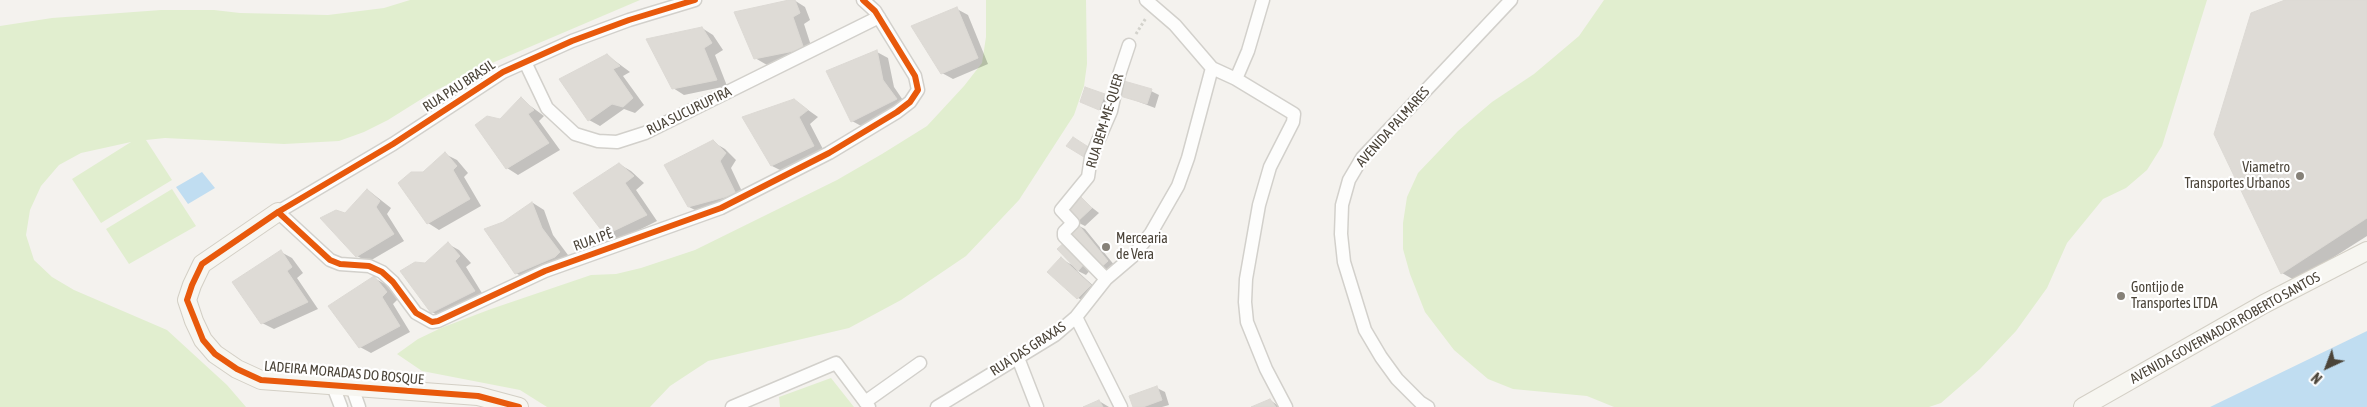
<!DOCTYPE html>
<html>
<head>
<meta charset="utf-8">
<style>
  body { margin:0 }
  #map { position:relative; width:2367px; height:407px; overflow:hidden; background:#f4f2ee; font-family:"Asap Condensed",sans-serif }
  canvas { display:block }
  .north { position:absolute; left:2302px; top:342px; width:50px; height:50px; -webkit-text-stroke:4px #fff; paint-order:stroke; rotate:223deg; font-size:14px; font-weight:700; line-height:20px; text-align:center; color:#4b4439 }
  .north::after { content:''; display:block; margin:auto; width:18px; height:22px; background:#4b4439; clip-path:polygon(50% 0,100% 100%,50% 72%,0 100%) }
</style>
</head>
<body>
<div id="map">
<canvas width="2367" height="407"></canvas>
<div class="north">N</div>
</div>
<script>
const ctx = document.querySelector('canvas').getContext('2d');
ctx.lineJoin = 'round';
function fill(path, color) { ctx.fillStyle = color; ctx.fill(path, 'evenodd'); }
const shape = rows => new Path2D(rows.map(r => 'M' + r).join(''));
function stroke(path, color, width, dash) { ctx.strokeStyle = color; ctx.lineWidth = width; ctx.lineCap = dash ? 'butt' : 'round'; ctx.setLineDash(dash || []); ctx.stroke(path); }
function label(font, color, halo, rows, align = 'center') {
  ctx.font = font + ' "Asap Condensed",sans-serif'; ctx.lineWidth = 4.5; ctx.setLineDash([]); ctx.textBaseline = 'middle'; ctx.strokeStyle = halo; ctx.fillStyle = color; for (const [text, x, y, turn = 0] of rows) {
    ctx.save(); ctx.translate(x, y); ctx.rotate((+turn || 0) * Math.PI / 180); ctx.textAlign = isNaN(turn) ? turn : align; if (halo) ctx.strokeText(text, 0, 0); ctx.fillText(text, 0, 0); ctx.restore();
  }
}
const green = shape([
  [410,0,640,0,478,69,431,93,388,120,364,132,339,141,284,144,165,138,146,140,172,180,101,223,72,179,131,142,81,153,59,165,41,186,30,210,26,235,34,260,52,277,74,290,167,330,227,385,246,407,0,407,0,26,52,18,161,10,214,10,240,13,328,15,384,8],
  [986,0,1086,0,1087,64,1084,86,1074,115,1019,200,966,256,901,300,849,328,708,361,670,386,650,407,547,407,520,390,422,371,397,354,418,339,441,328,491,309,591,275,616,274,641,268,695,250,837,180,882,154,927,126,964,86,982,63,986,37],
  [1604,0,2207,0,2162,146,2147,170,2126,188,2103,199,2067,243,2047,288,2016,331,1980,369,1941,403,1929,407,1614,407,1587,396,1513,389,1488,379,1454,350,1425,312,1410,274,1403,249,1403,223,1407,197,1418,173,1458,131,1492,102,1534,74,1579,36],
  [172,189,196,226,129,264,106,229],
  [831,378,854,407,780,407,779,397]
]);
const water = shape([
  [202,172,215,188,188,204,176,187],
  [2367,331,2367,407,2210,407]
]);
const shadow = shape([
  [794,0,805,7,810,20,804,24,814,55,767,65,755,58],
  [2288,0,2367,0,2367,236,2296,281,2282,273],
  [957,9,968,15,988,64,953,79,942,73],
  [702,28,713,35,723,50,715,55,727,86,684,95,673,88],
  [877,52,888,58,894,87,907,106,863,127,852,121],
  [607,55,630,72,623,76,644,105,635,113,624,109,600,126,589,120],
  [1151,91,1159,95,1155,108,1121,95],
  [1104,95,1112,100,1107,113,1089,105],
  [521,99,544,116,539,121,560,150,518,175,507,168,500,120],
  [794,100,818,117,810,124,825,153,784,172,772,166,744,118],
  [713,142,725,149,736,160,731,168,746,200,701,213,689,207],
  [445,154,457,160,468,173,464,177,481,206,439,230,428,223,424,173],
  [619,164,631,171,644,183,636,190,657,221,617,241,605,234],
  [368,190,391,208,387,214,404,241,368,262,357,256,345,214],
  [1081,199,1099,213,1085,226,1077,222],
  [533,203,544,210,553,235,571,259,527,280,516,273,504,223],
  [1077,225,1085,229,1115,266,1107,273,1099,269],
  [448,244,459,250,471,263,466,267,485,298,444,319,432,312,425,265],
  [1059,249,1092,268,1086,275,1076,270,1098,290,1086,302,1078,298,1061,259,1074,266],
  [281,252,292,258,303,273,297,278,318,309,274,329,262,323],
  [374,278,385,284,398,299,393,304,410,332,371,353,360,347],
  [1157,388,1165,392,1169,405,1162,407,1134,407],
  [1270,400,1280,407,1255,407],
  [1099,401,1109,407,1086,407]
]);
const building = shape([
  [789,0,795,0,800,13,793,17,804,49,754,59,734,12,789,0],
  [2285,0,2367,0,2367,218,2281,274,2214,134,2251,13,2285,0],
  [957,7,978,58,941,74,911,26,957,7],
  [702,27,712,43,704,48,717,80,672,89,646,39,702,27],
  [877,50,883,80,897,99,851,122,826,71,877,50],
  [607,54,620,66,613,69,633,98,623,107,612,104,588,121,559,79,607,54],
  [1124,81,1152,89,1147,104,1120,96,1124,81],
  [1085,87,1105,94,1099,110,1080,102,1085,87],
  [521,97,534,110,528,114,549,143,506,169,475,125,487,116,500,119,521,97],
  [794,99,808,110,799,117,814,146,771,166,742,117,794,99],
  [1073,137,1090,148,1084,157,1066,146,1073,137],
  [713,140,726,153,720,161,736,194,688,207,664,165,713,140],
  [445,152,457,166,453,170,470,199,427,224,398,183,411,172,423,172,445,152],
  [619,163,634,176,625,183,647,215,605,235,573,193,619,163],
  [367,189,380,201,376,207,394,234,356,257,320,218,336,210,345,213,367,189],
  [1081,197,1092,208,1076,223,1065,211,1081,197],
  [532,202,542,228,560,252,555,257,515,274,484,229,503,222,532,202],
  [1077,223,1108,261,1098,270,1066,234,1077,223],
  [1066,241,1085,263,1078,271,1057,249,1066,241],
  [448,242,460,256,455,261,475,291,431,313,400,271,415,262,425,263,448,242],
  [281,250,292,267,287,271,308,302,261,324,232,282,281,250],
  [1061,257,1091,285,1077,299,1047,272,1061,257],
  [374,276,387,292,382,297,400,326,359,348,328,306,374,276],
  [1157,386,1162,400,1143,407,1133,407,1129,396,1157,386],
  [1270,399,1276,407,1251,407,1270,399],
  [1099,400,1103,407,1083,407,1099,400]
]);
const path = shape([
  [1136,34,1146,18]
]);
const street = shape([
  [695,0,629,20,572,41,503,72,393,144,278,212,330,260,340,264,369,266,382,272,393,282,416,313,432,322,438,321,545,271,721,208,829,153,897,112,910,102,918,90,915,76,875,11,863,0],
  [1146,0,1175,25,1212,68,1236,79,1294,114,1293,122,1270,167,1259,205,1246,279,1245,302,1247,322,1266,369,1286,407],
  [525,62,547,108,575,134,598,141,617,142,645,133,879,17],
  [1236,79,1248,51,1263,0],
  [1106,279,1064,236,1064,232,1073,223,1061,210,1088,177,1091,157,1111,111,1119,75,1129,45],
  [1076,317,1121,407],
  [1018,358,1037,407],
  [333,386,341,407],
  [352,387,359,407],
  [865,402,920,363],
  [732,407,836,363,869,407],
  [937,407,1055,335,1076,317,1106,279,1133,256,1151,233,1178,186,1188,158,1212,68],
  [1428,407,1420,402,1397,379,1381,357,1365,330,1344,262,1341,234,1342,205,1349,180,1362,158,1511,0]
]);
const secondary = shape([
  [278,212,202,264,192,285,187,300,194,321,203,340,215,354,237,369,261,380,478,396,519,407],
  [2083,407,2264,304,2367,251]
]);
const cycleway = shape([
  [278,212,330,260,340,264,369,266,382,272,393,282,416,313,432,322,438,321,545,271,721,208,829,153,897,112,910,102,918,90,915,76,875,11,863,0],
  [519,407,478,396,261,380,237,369,215,354,203,340,187,300,192,285,202,264,278,212,393,144,503,72,572,41,629,20,695,0]
]);
const markers = [
  [2300,176,5,"#868178"],
  [1106,247,5,"#868178"],
  [2121,296,5,"#868178"]
];
const streetNames = [
  ["RUA PAU BRASIL",459,86,-33],
  ["RUA SUCURUPIRA",689,111,-26],
  ["RUA BEM-ME-QUER",1105,121,-73],
  ["AVENIDA PALMARES",1393,127,-48],
  ["RUA IPÊ",593,240,-20],
  ["AVENIDA GOVERNADOR ROBERTO SANTOS",2225,328,-29],
  ["RUA DAS GRAXAS",1028,349,-33],
  ["LADEIRA MORADAS DO BOSQUE",344,373,5]
];
const poiNames = [
  ["Viametro",2290,168,"right"],
  ["Transportes Urbanos",2290,184,"right"],
  ["Mercearia",1116,239],
  ["de Vera",1116,255],
  ["Gontijo de",2131,288],
  ["Transportes LTDA",2131,304]
];
fill(green, '#e1eecf');
fill(water, '#c0ddf1');
fill(shadow, '#0003');
fill(building, '#dedbd6');
stroke(building, '#dcd9d4', 1);
stroke(street, '#d2d0cb', 15);
stroke(secondary, '#d3cfc5', 20);
stroke(path, '#d3d2cc', 3, [2.5, 2.5]);
stroke(street, '#fdfdfc', 12);
stroke(secondary, '#f7f6f1', 18);
stroke(cycleway, '#e8590c', 6);
for (const [x, y, r, color] of markers) { const dot = new Path2D(); dot.arc(x, y, r, 0, 2 * Math.PI); ctx.fillStyle = color; ctx.fill(dot); stroke(dot, '#fff', 2); }
label('14px', '#4b4439', '#fff', streetNames);
label('14px', '#4b4439', '#fff', poiNames, 'left');
</script>
</body>
</html>
